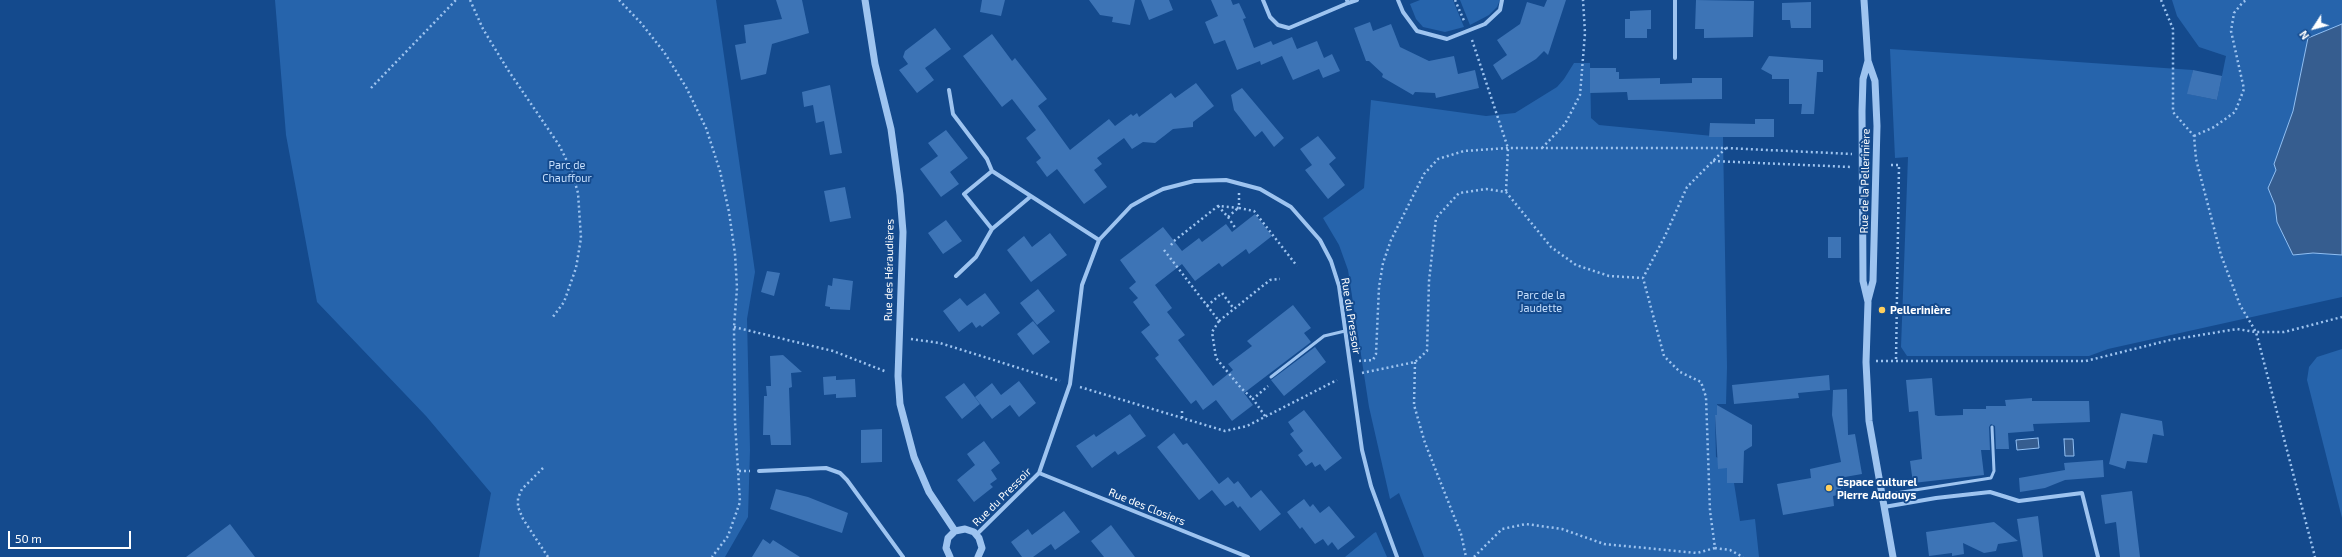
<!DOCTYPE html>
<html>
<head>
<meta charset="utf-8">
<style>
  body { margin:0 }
  #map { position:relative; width:2342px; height:557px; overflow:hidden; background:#144a8d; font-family:"Exo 2",sans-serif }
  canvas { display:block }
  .north { position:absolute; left:2294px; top:8px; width:40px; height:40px; -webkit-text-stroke:3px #144a8d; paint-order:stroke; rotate:234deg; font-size:11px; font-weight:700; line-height:16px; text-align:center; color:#fff }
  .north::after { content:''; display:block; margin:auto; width:14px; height:18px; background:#fff; clip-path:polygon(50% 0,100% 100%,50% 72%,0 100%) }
  .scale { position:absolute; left:8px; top:531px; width:123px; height:18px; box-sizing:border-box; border:2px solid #fff; border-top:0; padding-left:5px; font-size:12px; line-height:14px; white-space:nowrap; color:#fff; -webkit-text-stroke:3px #144a8d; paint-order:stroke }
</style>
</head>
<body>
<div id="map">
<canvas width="2342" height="557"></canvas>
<div class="north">N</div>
<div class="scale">50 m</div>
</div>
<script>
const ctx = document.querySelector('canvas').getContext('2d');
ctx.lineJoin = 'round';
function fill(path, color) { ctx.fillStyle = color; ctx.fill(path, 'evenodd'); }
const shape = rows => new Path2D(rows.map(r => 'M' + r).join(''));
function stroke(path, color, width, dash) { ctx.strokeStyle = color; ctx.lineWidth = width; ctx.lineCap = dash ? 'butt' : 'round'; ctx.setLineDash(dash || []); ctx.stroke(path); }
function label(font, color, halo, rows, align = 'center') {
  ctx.font = font + ' "Exo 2",sans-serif'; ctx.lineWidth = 4; ctx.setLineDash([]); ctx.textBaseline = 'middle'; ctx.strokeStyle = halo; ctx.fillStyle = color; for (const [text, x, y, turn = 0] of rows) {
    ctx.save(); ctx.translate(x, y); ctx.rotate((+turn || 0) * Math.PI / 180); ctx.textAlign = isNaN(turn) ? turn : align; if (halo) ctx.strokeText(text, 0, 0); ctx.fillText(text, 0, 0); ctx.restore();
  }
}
const green = shape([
  [275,0,716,0,755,272,747,319,750,450,748,517,725,557,479,557,491,493,426,416,317,302,286,135],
  [1420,0,1453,0,1464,27,1445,32,1423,27,1416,19,1410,4],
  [1460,0,1500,0,1497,7,1489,15,1470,25],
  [2172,0,2342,0,2342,297,2108,349,2089,356,1907,356,1901,347,1908,157,1895,158,1890,49,2193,70,2188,94,2217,100,2226,56,2199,47,2177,16],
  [1574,63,1590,63,1591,118,1599,125,1723,137,1727,367,1726,404,1717,404,1717,415,1715,415,1716,457,1718,458,1718,468,1727,468,1727,483,1734,483,1740,521,1755,519,1759,557,1424,557,1399,493,1390,499,1369,407,1348,270,1339,245,1323,218,1364,188,1371,100,1486,116,1515,113,1557,87,1564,79],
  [2342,349,2342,518,2307,380,2309,367,2317,357],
  [1376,532,1387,557,1345,557,1374,533]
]);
const water = shape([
  [2342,24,2342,255,2313,253,2293,255,2277,222,2275,205,2268,188,2276,170,2274,164,2293,111,2308,38,2342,24],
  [2038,438,2039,448,2017,450,2016,440,2038,438],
  [2064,439,2073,439,2074,456,2065,456,2064,439]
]);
const building = shape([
  [776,0,802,0,809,33,772,44,766,74,741,80,735,45,746,43,744,25,782,19],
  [982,0,1005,0,1001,16,980,12],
  [1089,0,1135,0,1130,25,1112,22,1113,17,1100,15],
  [1141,0,1169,0,1173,10,1149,20],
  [1211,0,1231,0,1233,5,1239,3,1246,18,1243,19,1254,48,1271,41,1273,45,1292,37,1297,49,1317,41,1324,58,1332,54,1340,71,1323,78,1319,69,1293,80,1282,56,1261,65,1260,61,1237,70,1225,40,1214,44,1205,22,1218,16],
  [1547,0,1566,0,1548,55,1544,51,1536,59,1502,80,1493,65,1507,55,1497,40,1520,24,1527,2,1544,7],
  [1696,0,1754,1,1753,37,1704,38,1704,29,1695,29],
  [1811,2,1811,28,1791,28,1790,20,1782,20,1782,3],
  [1651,10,1651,29,1647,29,1647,38,1625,38,1625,19,1630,19,1630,11],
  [1370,22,1373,31,1391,24,1400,47,1429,61,1454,56,1458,74,1475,70,1479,88,1436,98,1435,93,1415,92,1413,95,1382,77,1383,74,1369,61,1366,61,1354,28],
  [935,28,951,49,925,68,934,80,917,93,899,70,908,64,903,57,905,51],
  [992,34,1012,61,1015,58,1047,99,1038,106,1070,150,1109,119,1115,126,1131,114,1133,116,1137,113,1139,117,1171,93,1175,98,1196,83,1214,106,1193,122,1193,127,1173,129,1155,143,1143,142,1132,149,1124,138,1097,158,1102,164,1094,170,1107,187,1084,204,1057,169,1047,177,1036,162,1041,158,1026,138,1036,130,1012,99,1002,107,963,56],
  [1769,56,1823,60,1823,72,1817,72,1814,114,1801,114,1802,104,1789,104,1789,79,1772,79,1772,75,1761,69],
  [1590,68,1616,68,1616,72,1619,72,1619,79,1660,78,1660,84,1692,83,1692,78,1722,78,1722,99,1628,100,1627,92,1590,93],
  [2193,70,2222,76,2217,100,2187,94],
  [830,85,842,153,830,155,824,121,816,123,813,105,804,107,802,92],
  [1242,88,1284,138,1274,147,1262,131,1255,137,1234,110,1231,95],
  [1755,119,1774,119,1774,137,1709,137,1710,123,1755,124],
  [946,130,968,158,950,172,959,184,941,197,920,169,938,156,928,143],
  [1318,136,1336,158,1329,164,1345,185,1328,199,1305,170,1312,165,1300,149],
  [845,187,851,218,830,222,824,191],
  [1255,214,1272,236,1249,254,1246,249,1222,267,1219,263,1195,281,1182,264,1155,285,1172,308,1167,312,1185,335,1178,340,1213,386,1233,370,1228,364,1252,346,1247,341,1293,305,1311,328,1304,333,1311,342,1244,393,1253,405,1232,421,1216,400,1203,410,1196,400,1191,404,1155,358,1159,355,1141,332,1150,325,1133,302,1138,298,1129,288,1136,282,1120,260,1163,227,1182,251,1199,238,1202,242,1226,224,1232,232],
  [946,220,962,241,943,254,928,233],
  [1050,233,1067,255,1031,282,1007,250,1024,236,1032,247],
  [1828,237,1841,237,1841,258,1828,258],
  [767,271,780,273,774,296,761,292],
  [833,278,853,281,850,310,830,309,830,307,825,306,828,285,832,286],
  [1038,289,1055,311,1037,325,1020,303],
  [985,293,1000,313,982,327,980,325,976,328,972,322,959,332,943,311,960,298,967,306],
  [1033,321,1050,342,1033,355,1017,334],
  [1315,347,1326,362,1284,396,1271,380],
  [783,355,802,372,791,373,792,387,789,388,791,445,771,445,770,435,763,435,764,396,767,396,766,386,771,386,770,356],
  [1829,375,1830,390,1798,393,1799,398,1734,404,1732,385],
  [836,376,836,380,855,379,856,397,836,398,836,394,824,395,823,377],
  [1932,378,1935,415,1938,416,1963,415,1963,409,1986,409,1986,406,2006,406,2005,400,2032,398,2032,401,2089,401,2090,422,2033,424,2034,431,2008,433,2009,449,1996,449,1995,426,1991,424,1989,427,1990,450,1981,450,1984,475,1913,483,1910,461,1922,459,1918,411,1909,412,1906,380],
  [1019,381,1036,403,1019,417,1010,405,992,419,975,397,992,383,1001,395],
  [964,383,980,404,962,419,945,397],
  [1847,389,1848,435,1855,434,1862,474,1839,478,1842,494,1833,496,1834,506,1783,515,1777,484,1811,478,1810,469,1841,462,1832,415,1833,390],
  [1717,405,1752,425,1752,446,1744,451,1743,483,1727,483,1727,468,1718,469,1715,415,1717,415],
  [1304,410,1342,458,1325,471,1320,464,1315,467,1312,462,1306,466,1298,455,1303,451,1290,434,1294,431,1288,422],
  [2121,413,2162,421,2164,436,2153,434,2147,463,2127,461,2125,469,2109,464],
  [1130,414,1146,436,1118,455,1115,451,1092,468,1076,446,1094,434,1096,437],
  [882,429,882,462,861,463,861,430],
  [1174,433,1183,445,1187,443,1219,484,1228,477,1234,484,1238,481,1251,498,1261,490,1281,514,1260,531,1240,506,1238,508,1233,501,1225,506,1212,490,1199,500,1157,447],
  [984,441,1000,463,991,470,997,479,990,484,993,487,974,502,957,480,975,465,967,454],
  [2103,460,2104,477,2065,480,2045,488,2020,492,2019,478,2065,470,2064,463],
  [776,489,808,497,848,513,842,533,770,509],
  [2132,491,2140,557,2120,557,2116,522,2105,524,2101,495],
  [1304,499,1310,507,1313,504,1320,513,1329,506,1355,537,1338,550,1332,542,1328,546,1323,539,1315,544,1302,527,1300,529,1287,512],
  [1064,511,1080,532,1055,550,1051,544,1033,557,1022,557,1011,542,1028,529,1032,535],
  [2038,516,2043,557,2023,557,2017,519],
  [1994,522,2018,541,1998,544,1996,551,1984,553,1963,543,1964,554,1952,556,1952,553,1929,556,1926,532],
  [230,524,255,557,186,557],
  [1111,525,1135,557,1104,557,1091,541],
  [763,539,770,544,773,540,800,557,752,557]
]);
const path = shape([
  [470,0,483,29,508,70,559,145,571,169,578,193,581,238,576,268,564,302,552,318],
  [619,0,641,23,664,52,686,87,706,128,720,171,729,212,735,254,737,288,734,327,735,422,740,502,728,536,712,557],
  [1455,0,1465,23],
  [2161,0,2173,29,2173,112,2194,136,2196,159,2221,255,2240,305,2256,332,2315,557],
  [1472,40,1508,148,1506,192],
  [371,88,456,0],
  [2194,136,2214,127,2235,112,2244,89,2231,31,2234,13,2243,2,2247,0],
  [1542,148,1565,124,1580,95,1585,33,1583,0],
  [1726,148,1687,187,1665,236,1643,278,1664,356,1680,372,1701,382,1706,397,1710,511,1715,548,1730,550,1743,557],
  [1713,161,1851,167],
  [1891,165,1899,165,1896,360],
  [1239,193,1239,208,1254,211,1297,266],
  [1218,206,1228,217,1238,208],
  [1228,217,1236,229],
  [1171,245,1174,241,1218,206,1239,208],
  [1164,250,1219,321,1212,332,1216,358,1241,388,1253,399],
  [1207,306,1222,293,1234,309],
  [1219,321,1270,280,1280,279],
  [734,327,833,351,887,372],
  [911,339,940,343,1060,381],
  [1359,361,1373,360,1376,354,1379,287,1383,263,1391,240,1424,174,1438,159,1464,151,1508,148,1726,148,1852,154],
  [1876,361,2086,361,2170,340,2237,329,2256,332,2284,332,2342,317],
  [1415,362,1414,405,1425,443,1461,534,1466,557],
  [1362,373,1415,362,1427,351,1429,281,1436,218,1459,193,1486,189,1506,192,1551,247,1576,265,1609,276,1643,278],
  [1080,387,1225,431,1247,426,1337,380],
  [1265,416,1253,399,1268,386],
  [1182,418,1182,410],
  [543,468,522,489,518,498,518,507,523,519,548,557],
  [739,471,750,471],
  [1474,557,1502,529,1526,524,1562,529,1604,544,1697,553,1715,548]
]);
const service = shape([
  [1271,377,1324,336,1345,331],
  [1883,495,1991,478,1994,471,1992,427]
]);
const minor = shape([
  [1263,0,1270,17,1278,25,1289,28,1348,3],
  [1347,0,1348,3,1357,0],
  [1398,0,1403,12,1417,31,1447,39,1485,24,1500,10,1502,0],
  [1675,0,1675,58],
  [949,90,953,114,987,159,992,171],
  [1030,197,992,229,964,194,992,171,1099,240],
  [956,276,976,257,992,229],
  [759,471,826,468,840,473,847,480,903,557],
  [1039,473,1248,557],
  [1884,507,1936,498,1990,492,2019,501,2082,493,2098,557],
  [977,534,1039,473,1070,384,1082,285,1099,240,1131,206,1147,197,1163,189,1194,181,1226,180,1260,189,1291,207,1320,240,1331,261,1339,286,1362,450,1371,486,1397,557]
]);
const tertiary = shape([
  [865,0,875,64,891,129,900,195,903,232,898,376,900,404,914,457,929,492,955,531],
  [1864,0,1868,61,1875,81,1877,126,1873,281,1868,300],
  [1868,61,1863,79,1862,111,1863,281,1868,302,1866,362,1869,421,1893,557],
  [950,557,946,548,948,538,955,531,965,529,974,532,979,538,982,548,978,557]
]);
const markers = [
  [1882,310,4,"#ffcf5d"],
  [1829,488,4,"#ffcf5d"]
];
const parkNames = [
  ["Parc de",567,165],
  ["Chauffour",567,178],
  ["Parc de la",1541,295],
  ["Jaudette",1541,308]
];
const streetNames = [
  ["Rue de la Pellerinière",1865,181,-89],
  ["Rue des Héraudières",889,270,-89],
  ["Rue du Pressoir",1351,316,81],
  ["Rue du Pressoir",1002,497,-45],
  ["Rue des Closiers",1147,507,22]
];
const poiNames = [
  ["Pellerinière",1890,310],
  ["Espace culturel",1837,482],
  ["Pierre Audouys",1837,495]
];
fill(green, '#2664ac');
fill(water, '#365d8f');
stroke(water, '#90bff3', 1);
fill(building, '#3d74b6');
stroke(path, '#9ec4f0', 2.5, [2, 3]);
stroke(service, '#9ec4f0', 3);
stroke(minor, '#9ec4f0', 4);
stroke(tertiary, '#9ec4f0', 7);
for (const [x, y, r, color] of markers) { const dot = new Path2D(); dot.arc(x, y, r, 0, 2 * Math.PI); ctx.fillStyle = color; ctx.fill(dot); stroke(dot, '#144a8d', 1.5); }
label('11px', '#c5defc', '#144a8d', parkNames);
label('11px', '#fff', '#144a8d', streetNames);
label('bold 11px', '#fff', '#144a8d', poiNames, 'left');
</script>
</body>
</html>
